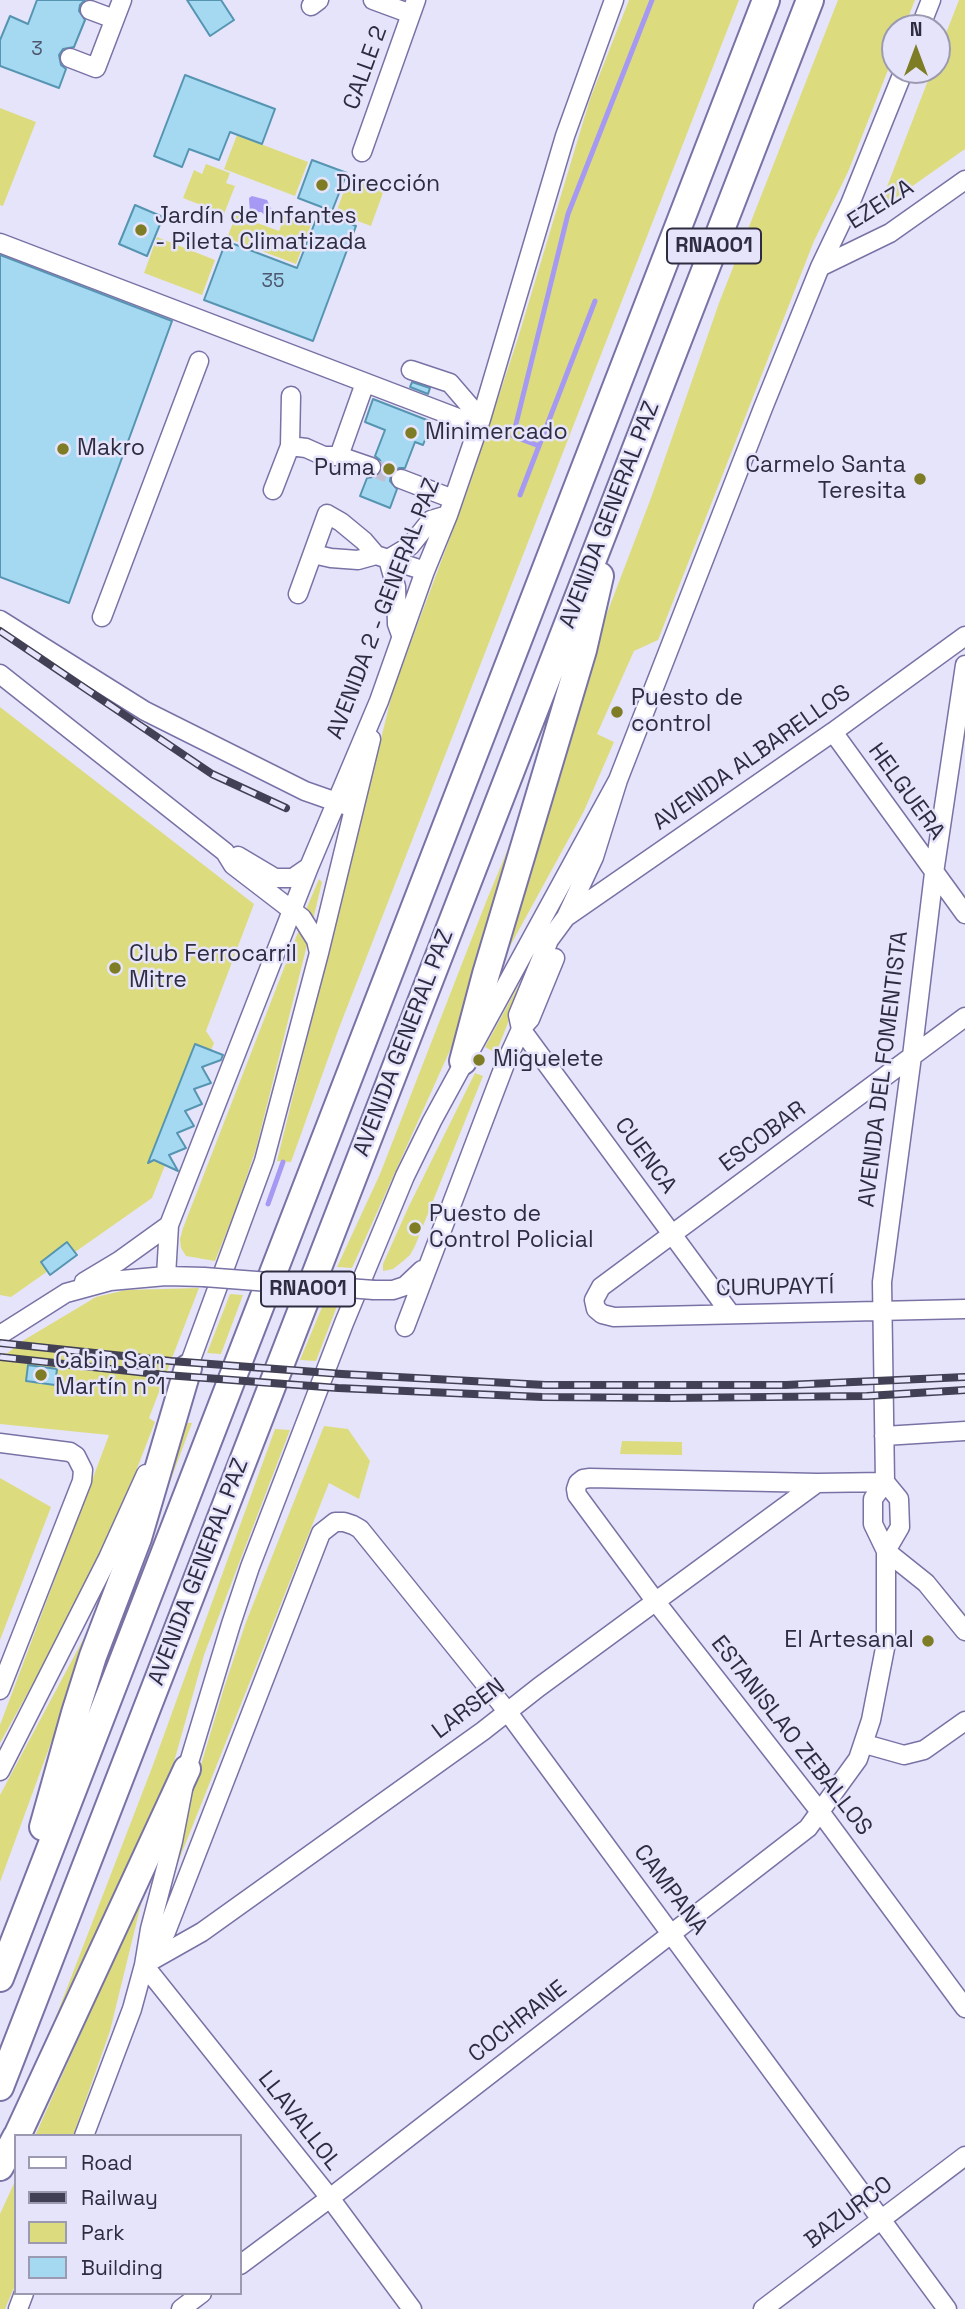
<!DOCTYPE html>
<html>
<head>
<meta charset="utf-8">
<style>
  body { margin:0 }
  #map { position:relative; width:965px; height:2309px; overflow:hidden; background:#e6e4fb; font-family:"Space Grotesk",sans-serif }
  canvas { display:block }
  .legend { position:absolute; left:14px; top:2134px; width:228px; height:161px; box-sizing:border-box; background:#e6e4fb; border:2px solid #9c9ab1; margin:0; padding:9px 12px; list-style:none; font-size:21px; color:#2e2c41 }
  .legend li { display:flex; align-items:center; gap:14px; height:35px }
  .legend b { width:35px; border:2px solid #9c9ab1 }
  .north { position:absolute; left:881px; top:14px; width:70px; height:70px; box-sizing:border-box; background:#e6e4fb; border:2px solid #9c9ab1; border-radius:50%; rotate:0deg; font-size:19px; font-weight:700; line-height:28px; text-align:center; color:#2e2c41 }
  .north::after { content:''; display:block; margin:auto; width:24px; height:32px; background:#7e7d25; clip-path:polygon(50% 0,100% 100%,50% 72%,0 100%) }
</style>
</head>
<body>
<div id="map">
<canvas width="965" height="2309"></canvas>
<ul class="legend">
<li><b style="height:9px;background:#fff"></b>Road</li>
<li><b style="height:9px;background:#424055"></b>Railway</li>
<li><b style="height:19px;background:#dcdc7f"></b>Park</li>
<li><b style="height:19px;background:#a5d9f2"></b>Building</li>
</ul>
<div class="north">N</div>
</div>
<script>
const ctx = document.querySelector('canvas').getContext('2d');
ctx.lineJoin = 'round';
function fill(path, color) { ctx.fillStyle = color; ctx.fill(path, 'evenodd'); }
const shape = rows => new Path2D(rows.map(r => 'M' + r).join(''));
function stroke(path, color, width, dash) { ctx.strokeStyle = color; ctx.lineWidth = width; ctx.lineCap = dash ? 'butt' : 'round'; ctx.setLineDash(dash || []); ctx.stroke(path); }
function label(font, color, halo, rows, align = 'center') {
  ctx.font = font + ' "Space Grotesk",sans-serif'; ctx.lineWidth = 5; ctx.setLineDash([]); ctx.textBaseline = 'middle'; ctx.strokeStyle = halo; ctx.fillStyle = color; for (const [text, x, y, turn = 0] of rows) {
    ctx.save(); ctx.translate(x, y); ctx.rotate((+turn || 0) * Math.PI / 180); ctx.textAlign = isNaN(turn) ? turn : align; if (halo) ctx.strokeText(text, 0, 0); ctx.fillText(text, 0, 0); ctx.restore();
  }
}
const green = shape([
  [629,0,739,0,339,1028,291,1162,277,1161,393,690,466,495,518,338,590,99],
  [838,0,915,0,904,28,895,28,895,52,848,172,814,241,658,640,634,651,597,734,614,742,584,811,503,959,596,642,651,498,719,303],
  [959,0,965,0,965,149,887,204,883,197,932,70,937,70,937,56],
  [0,108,36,122,3,206,0,205],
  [237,135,308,162,295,196,224,169],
  [206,164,230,173,226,183,235,186,224,214,183,198,194,170,202,174],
  [349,177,384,190,371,226,336,213],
  [236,215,279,231,285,215,311,225,296,264,227,238],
  [157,237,215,260,202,295,144,273],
  [0,707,254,904,206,1031,214,1043,152,1198,11,1297,0,1295],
  [531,793,480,968,451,1048,352,1268,337,1267,380,1174,486,902],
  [319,879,322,882,313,920,305,912],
  [300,927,308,940,307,945,256,1149,235,1211,215,1261,186,1256,181,1248,180,1239,183,1228],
  [535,955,496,1053,485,1047],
  [475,1073,483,1076,415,1246,410,1255,402,1262,393,1269,383,1271,383,1264,408,1208],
  [199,1288,149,1418,155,1422,126,1497,77,1604,0,1743,0,1725,109,1435,0,1424,0,1359,24,1340,96,1297,126,1290],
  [230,1294,243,1295,221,1354,207,1353],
  [325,1300,339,1301,316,1361,300,1360],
  [178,1422,192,1423,143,1554],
  [324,1426,348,1429,370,1461,359,1499,329,1483,171,1880,194,1788,224,1688,246,1622],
  [275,1429,290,1430,204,1655,165,1794,18,2115,153,1765],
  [622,1441,682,1442,682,1455,620,1454],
  [0,1478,51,1507,0,1640],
  [101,1606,0,1882,0,1795],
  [144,1892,110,2031,73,2136,35,2136],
  [16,2179,16,2283,5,2309,0,2309,0,2214]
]);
const water = shape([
  [252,196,267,200,272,210,270,217,267,217,261,212,250,213,249,198]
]);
const stream = shape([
  [539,446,513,436,568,214,652,0],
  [520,495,595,301],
  [268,1204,283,1162]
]);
const building = shape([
  [37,0,85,0,80,5,79,11,85,20,74,47,63,49,59,55,61,65,66,69,59,88,0,66,0,40,10,16,28,24,37,0],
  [187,0,221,0,234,20,210,36,187,0],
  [185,75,275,109,262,144,230,132,219,160,189,149,182,167,154,156,185,75],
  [312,160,347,173,332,211,298,198,312,160],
  [135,205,163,217,147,256,119,244,135,205],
  [319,212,356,226,313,341,204,300,226,241,297,268,319,212],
  [0,255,172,321,69,603,0,577,0,255],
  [412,382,430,388,428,394,410,387,412,382],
  [373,399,432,422,423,445,415,442,405,468,399,468,391,474,390,481,397,489,390,508,360,496,367,478,378,476,382,470,380,460,375,456,385,430,365,422,373,399],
  [195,1044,223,1055,221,1060,202,1067,211,1083,194,1089,202,1104,185,1111,194,1126,177,1133,186,1148,169,1155,178,1171,154,1160,148,1163,195,1044],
  [67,1242,77,1255,50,1275,41,1262,67,1242],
  [28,1365,57,1369,55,1385,26,1381,28,1365]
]);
const minorTunnel = shape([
  [371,467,401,479]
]);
const minor = shape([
  [373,0,411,14],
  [311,6,319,0],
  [90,10,114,19],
  [920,28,931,0],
  [70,58,96,68,122,0],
  [362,152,416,0],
  [0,243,479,426],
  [820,267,890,233,965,180],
  [411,370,450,383,481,419],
  [365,383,339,456,371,467],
  [290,446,306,448,324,456,339,456],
  [401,479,453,499],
  [273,490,290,446,291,396],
  [313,554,331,558,358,560,376,555,425,571],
  [388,559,396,587,397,624,401,635],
  [388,559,410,546,431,520,448,515],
  [298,594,327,514,341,522,364,541,376,555],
  [102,617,199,361],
  [0,620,145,711,305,791,345,805],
  [0,674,225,852,233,865,302,918,316,940,319,953],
  [833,732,965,914],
  [238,856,275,878,293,878,309,867],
  [566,917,833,732,965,636],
  [965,1017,601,1287,594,1300,596,1309,602,1314,614,1317,965,1309],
  [166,1276,169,1225,309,867,379,701,425,571,448,515,481,419,565,136,614,0],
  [84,1282,119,1261,169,1225],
  [374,1290,393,1290,405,1286,422,1270],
  [730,1313,521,1029,518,1015,549,940,566,917,594,857,618,780,763,408,820,267,850,204,904,70],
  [405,1327,505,1064,521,1029,530,1019,555,958],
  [0,1335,66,1293,110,1281,166,1276,204,1277],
  [185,1376,264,1161,319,953,371,739],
  [884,1436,965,1431],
  [0,1443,70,1452,76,1456,83,1470,82,1481,0,1690],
  [885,1482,817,1483,590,1478,583,1479,578,1483,576,1489,577,1495,656,1602,821,1813,965,2008],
  [885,1482,899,1499,900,1527,886,1551],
  [886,1551,926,1583,965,1631],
  [865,1744,904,1755,924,1750,965,1721],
  [0,1771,108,1558,146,1474],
  [149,1962,202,1932,483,1731,539,1687,817,1483],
  [144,1965,166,1932,321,1533,335,1522,344,1522,353,1525,360,1529,507,1711,947,2309],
  [144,1965,330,2198,412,2309],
  [84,2136,132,2009,144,1965,150,1929,173,1841,187,1769,231,1624,250,1567,344,1323,405,1176,432,1121,618,780],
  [240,2265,330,2198,808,1828,858,1759,871,1720,886,1643,886,1551,873,1524,873,1499,885,1482,882,1282,912,1056,934,873,965,665],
  [18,2309,24,2293],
  [181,2309,202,2293],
  [763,2309,965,2156]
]);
const highway = shape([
  [463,1061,486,974,583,650,600,576],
  [43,1827,75,1713,93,1656,138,1538,188,1368],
  [0,1978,766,0],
  [0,2087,810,0],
  [17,2136,187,1769],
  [0,2167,16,2137]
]);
const rail = shape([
  [0,631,212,774,286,808],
  [0,1343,171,1361,342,1374,545,1385,786,1385,965,1377],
  [0,1357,166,1375,338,1388,542,1397,671,1398,867,1396,965,1390]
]);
const minorBridge = shape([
  [204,1277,374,1290]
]);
const markers = [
  [322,185,7,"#7e7d25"],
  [141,230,7,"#7e7d25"],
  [411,433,7,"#7e7d25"],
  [63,449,7,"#7e7d25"],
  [389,469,7,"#7e7d25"],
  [920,479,7,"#7e7d25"],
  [617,712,7,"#7e7d25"],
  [115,968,7,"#7e7d25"],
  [479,1060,7,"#7e7d25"],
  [415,1228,7,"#7e7d25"],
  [41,1375,7,"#7e7d25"],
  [928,1641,7,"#7e7d25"]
];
const numberNames = [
  ["3",37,50],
  ["35",273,282]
];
const shields = [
  [714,246,94],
  [308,1289,94]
];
const shieldNames = [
  ["RNA001",714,246],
  ["RNA001",308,1289]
];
const streetNames = [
  ["CALLE 2",366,68,-70],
  ["EZEIZA",881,205,-32],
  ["AVENIDA GENERAL PAZ",610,515,-69],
  ["AVENIDA 2 - GENERAL PAZ",384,609,-69],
  ["AVENIDA ALBARELLOS",752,758,-35],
  ["HELGUERA",906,792,54],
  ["AVENIDA GENERAL PAZ",404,1043,-69],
  ["AVENIDA DEL FOMENTISTA",884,1069,-83],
  ["ESCOBAR",763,1137,-37],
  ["CUENCA",645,1156,54],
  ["CURUPAYTÍ",775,1288,-1],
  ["AVENIDA GENERAL PAZ",199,1572,-69],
  ["LARSEN",469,1709,-37],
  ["ESTANISLAO ZEBALLOS",791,1736,52],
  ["CAMPANA",670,1890,53],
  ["COCHRANE",518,2022,-38],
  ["LLAVALLOL",299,2121,52],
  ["BAZURCO",849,2213,-37]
];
const poiNames = [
  ["Dirección",336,185],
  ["Jardín de Infantes",155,217],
  ["- Pileta Climatizada",155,243],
  ["Minimercado",425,433],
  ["Makro",77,449],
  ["Carmelo Santa",906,466,"right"],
  ["Teresita",906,492,"right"],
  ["Puma",375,469,"right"],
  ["Puesto de",631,699],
  ["control",631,725],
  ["Club Ferrocarril",129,955],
  ["Mitre",129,981],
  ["Miguelete",493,1060],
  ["Puesto de",429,1215],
  ["Control Policial",429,1241],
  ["Cabin San",55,1362],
  ["Martín n°1",55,1388],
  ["El Artesanal",914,1641,"right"]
];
fill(green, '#dcdc7f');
fill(water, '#a599f3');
stroke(stream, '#a599f3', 5);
fill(building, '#a5d9f2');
stroke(building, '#5695b1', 2);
stroke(minorTunnel, '#c1bfd6', 18, [18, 9]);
stroke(minor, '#7872a5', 21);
stroke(highway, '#7872a5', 30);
stroke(minor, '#fff', 18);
stroke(highway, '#fff', 26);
stroke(rail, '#424055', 8);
stroke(rail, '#e6e4fb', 5, [16]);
stroke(minorBridge, '#7872a5', 21, []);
stroke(minorBridge, '#fff', 18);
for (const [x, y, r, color] of markers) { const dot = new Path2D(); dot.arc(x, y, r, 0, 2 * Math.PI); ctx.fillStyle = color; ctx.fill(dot); stroke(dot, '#e6e4fb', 2.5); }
label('19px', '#4c576d', null, numberNames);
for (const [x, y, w] of shields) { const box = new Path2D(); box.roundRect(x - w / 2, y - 17.5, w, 35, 5); ctx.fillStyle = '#e6e4fb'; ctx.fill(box); stroke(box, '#2e2c41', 2); }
label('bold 21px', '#2e2c41', null, shieldNames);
label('23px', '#2e2c41', '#e6e4fb', streetNames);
label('23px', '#2e2c41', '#e6e4fb', poiNames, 'left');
</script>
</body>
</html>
